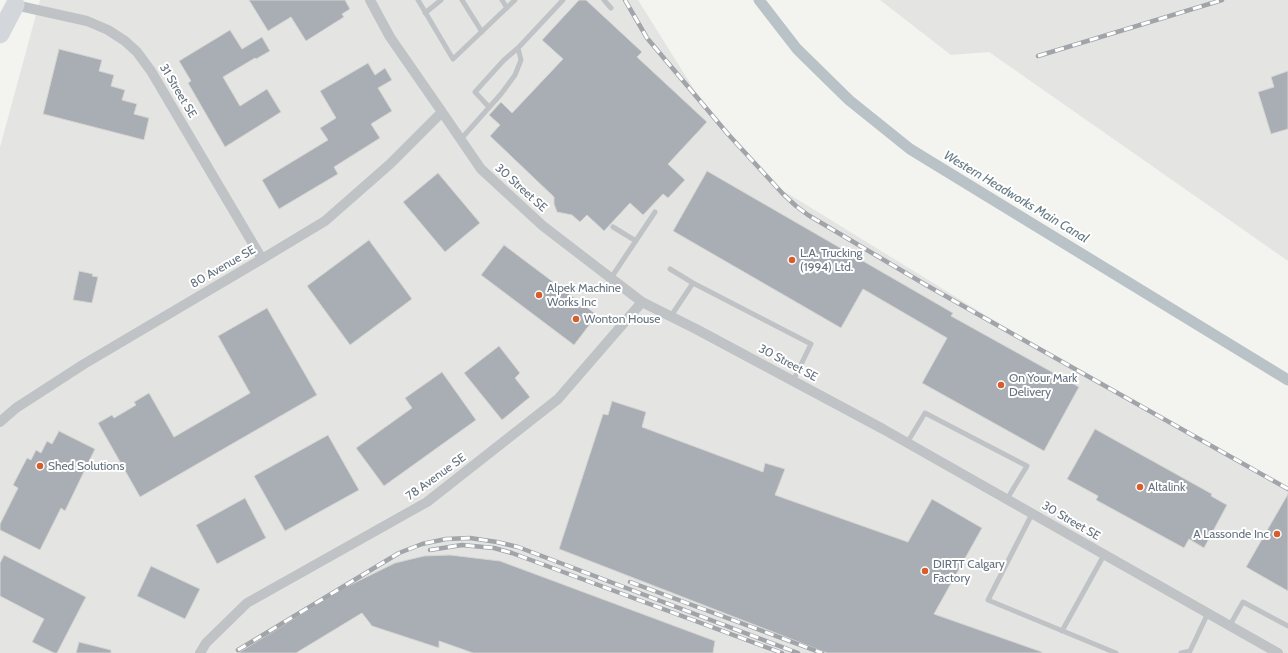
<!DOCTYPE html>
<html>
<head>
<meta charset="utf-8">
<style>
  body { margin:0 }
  canvas { display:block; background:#f3f4f0 }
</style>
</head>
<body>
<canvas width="1288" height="653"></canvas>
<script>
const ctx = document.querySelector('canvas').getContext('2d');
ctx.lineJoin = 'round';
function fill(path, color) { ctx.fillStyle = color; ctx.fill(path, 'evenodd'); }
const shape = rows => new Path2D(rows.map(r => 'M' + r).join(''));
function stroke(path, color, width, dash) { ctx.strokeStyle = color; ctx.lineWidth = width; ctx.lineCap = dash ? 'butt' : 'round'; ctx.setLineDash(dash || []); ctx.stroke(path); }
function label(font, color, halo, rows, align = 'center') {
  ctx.font = font + ' Cabin,sans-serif'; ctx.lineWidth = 4; ctx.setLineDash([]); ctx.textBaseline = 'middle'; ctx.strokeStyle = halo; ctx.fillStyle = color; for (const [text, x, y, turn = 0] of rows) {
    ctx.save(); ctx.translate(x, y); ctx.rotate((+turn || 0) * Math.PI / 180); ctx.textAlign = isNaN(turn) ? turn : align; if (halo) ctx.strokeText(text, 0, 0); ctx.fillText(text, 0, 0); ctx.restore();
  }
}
const built = shape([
  [40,0,638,0,695,91,774,185,1008,329,1288,489,1288,653,0,653,0,147],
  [880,0,1288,0,1288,261,989,52,951,55]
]);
const canal = shape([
  [759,0,797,49,849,100,910,149,1288,380]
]);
const building = shape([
  [249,0,345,0,350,9,342,14,344,17,306,41,291,17,268,31,249,0],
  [579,0,586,0,642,52,637,57,707,122,668,164,685,180,668,198,663,194,643,215,630,203,604,231,587,215,580,222,572,215,557,212,554,204,554,197,490,136,500,125,489,115,501,102,512,113,563,59,542,40,579,0],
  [230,30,242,49,262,37,270,51,256,59,255,58,223,77,240,106,267,89,281,112,225,147,188,83,191,81,179,61,230,30],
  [59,49,102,60,99,71,114,75,111,86,125,90,122,100,137,104,134,114,149,118,144,140,43,114,59,49],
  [368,63,375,75,385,68,392,80,378,88,392,111,371,124,380,138,334,167,338,174,279,209,262,180,328,140,320,128,336,118,320,91,368,63],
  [1288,71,1288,129,1271,134,1258,92,1274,87,1271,77,1288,71],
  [707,171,953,313,951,316,1079,387,1044,451,922,383,947,338,863,289,841,328,673,231,707,171],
  [438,173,480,223,445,252,403,202,438,173],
  [369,240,412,299,350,345,307,286,369,240],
  [504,245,597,315,574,345,481,275,504,245],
  [79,271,93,274,92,276,98,277,92,303,73,300,79,271],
  [267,308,317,395,140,497,98,423,112,415,114,418,136,405,134,402,149,393,174,437,250,393,218,336,267,308],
  [499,346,520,373,515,378,530,397,502,420,464,373,499,346],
  [442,372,476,420,384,486,356,448,412,408,405,398,442,372],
  [612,401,646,412,642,427,763,472,765,463,785,469,775,495,908,542,932,499,982,528,934,614,1042,652,1041,653,827,653,559,549,603,414,608,415,612,401],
  [1095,429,1212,494,1211,496,1227,505,1204,548,1189,539,1184,548,1096,500,1098,496,1067,479,1095,429],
  [59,431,95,449,65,511,61,508,40,550,0,530,0,524,18,488,13,485,27,458,31,460,36,450,41,453,47,441,52,444,59,431],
  [328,435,359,490,285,531,254,476,328,435],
  [1288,494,1288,591,1246,567,1288,494],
  [245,498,266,538,217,564,196,525,245,498],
  [4,555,86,597,57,653,54,653,32,642,44,619,0,596,0,563,4,555],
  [450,555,500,561,715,641,713,653,473,653,439,641,439,648,372,626,362,613,296,653,238,653,344,588,395,563,424,556,450,555],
  [151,566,200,589,185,619,137,596,151,566],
  [79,642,111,650,111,653,76,653,79,642]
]);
const lane = shape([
  [418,0,453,59,515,0],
  [462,0,482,32],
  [502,0,507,8],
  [604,0,611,8],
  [425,13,441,0],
  [489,107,475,92,504,60,518,48],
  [461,139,501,94,515,75,521,60,518,48,563,0],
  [613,227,636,241],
  [670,269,693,283],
  [611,278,655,212],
  [671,316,693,283,811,344,793,381],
  [907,443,925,413,1027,466,1007,499],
  [1032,514,988,600,1116,653],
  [1230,625,1243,602,1288,626],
  [1062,631,1104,555],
  [1181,653,1190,651,1208,613]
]);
const street = shape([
  [370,0,390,37,442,112,481,169,543,226,642,302,696,329,883,429,1278,653],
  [15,5,87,21,108,30,125,41,137,52,151,71,262,259],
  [0,422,16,408,84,364,262,259,325,221,390,164,442,112],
  [200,653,206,643,247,603,427,502,558,399,642,302]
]);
const highway = shape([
  [0,34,15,5]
]);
const rail = shape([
  [625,0,647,38,727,133,783,194,796,206,808,215,926,285,1288,489],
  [1038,56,1222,0],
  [430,550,462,545,494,548,512,553,782,653],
  [630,582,822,653],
  [238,650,399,553,422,544,446,539,470,538,497,542,518,547,798,653]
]);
const markers = [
  [792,260,4,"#d65e2d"],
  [539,295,4,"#d65e2d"],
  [576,319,4,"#d65e2d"],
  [1001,385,4,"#d65e2d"],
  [40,466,4,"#d65e2d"],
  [1140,487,4,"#d65e2d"],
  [1277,534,4,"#d65e2d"],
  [925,571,4,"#d65e2d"]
];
const streetNames = [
  ["31 Street SE",178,91,59],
  ["30 Street SE",521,188,42],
  ["80 Avenue SE",223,267,-30],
  ["30 Street SE",788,363,28],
  ["78 Avenue SE",436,477,-36],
  ["30 Street SE",1071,521,30]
];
const poiNames = [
  ["L.A. Trucking",800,253],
  ["(1994) Ltd.",800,267],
  ["Alpek Machine",547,288],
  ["Works Inc",547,302],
  ["Wonton House",584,319],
  ["On Your Mark",1009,378],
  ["Delivery",1009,392],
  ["Shed Solutions",48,466],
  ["Altalink",1148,487],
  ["A Lassonde Inc",1269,534,"right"],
  ["DIRTT Calgary",933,564],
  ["Factory",933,578]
];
const waterNames = [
  ["Western Headworks Main Canal",1016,197,31]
];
fill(built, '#e4e5e3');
stroke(canal, '#b9c2c7', 11);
fill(building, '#a8aeb3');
stroke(building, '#d5d5d3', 1);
stroke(lane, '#bfc3c6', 5);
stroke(street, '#bfc3c6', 10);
stroke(highway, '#d3d7db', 19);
stroke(rail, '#a1a5aa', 4.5);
stroke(rail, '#fff', 3, [9]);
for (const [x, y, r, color] of markers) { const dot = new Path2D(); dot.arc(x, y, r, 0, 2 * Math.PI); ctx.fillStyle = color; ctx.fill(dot); stroke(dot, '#fff', 1.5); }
label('12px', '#65727f', '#fff', streetNames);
label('12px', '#65727f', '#fff', poiNames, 'left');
label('italic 13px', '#657a83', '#fff', waterNames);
</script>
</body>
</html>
